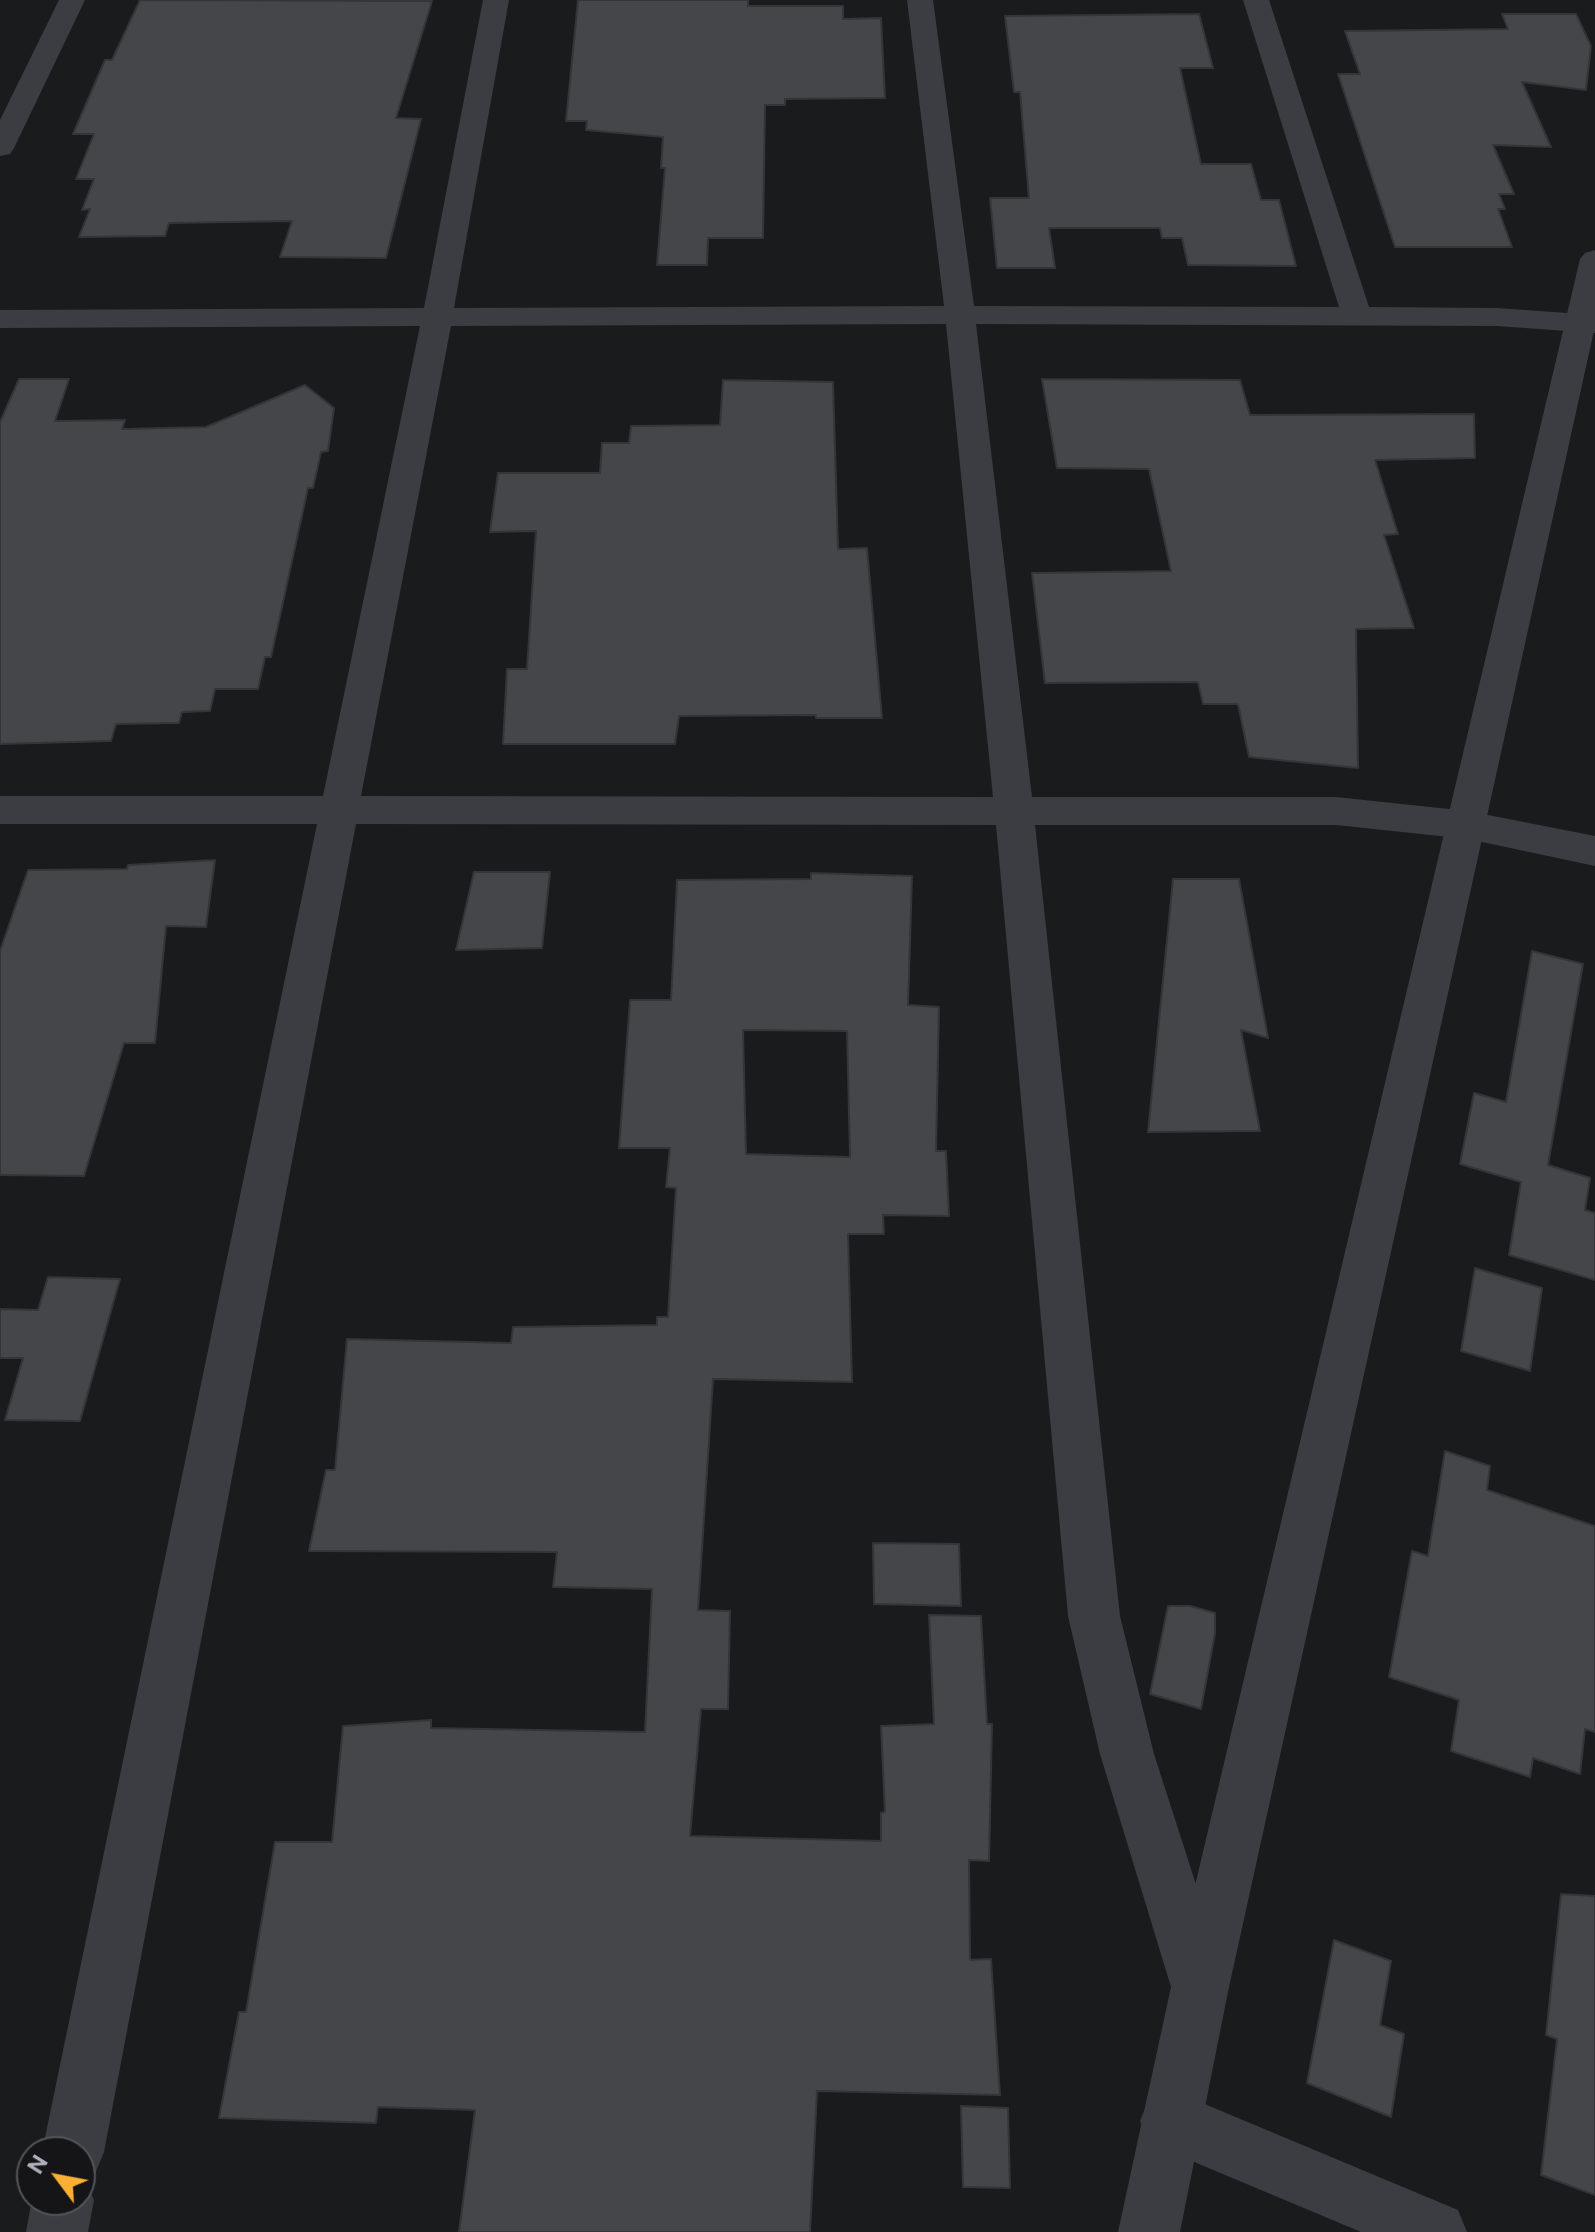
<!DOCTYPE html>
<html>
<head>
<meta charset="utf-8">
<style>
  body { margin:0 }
  #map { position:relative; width:1595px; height:2232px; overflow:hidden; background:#1a1b1d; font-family:"Public Sans",sans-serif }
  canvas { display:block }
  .north { position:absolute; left:16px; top:2136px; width:80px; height:80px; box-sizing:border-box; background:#151518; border:2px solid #52545a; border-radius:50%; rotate:302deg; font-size:22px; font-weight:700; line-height:32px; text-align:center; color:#adb2bd }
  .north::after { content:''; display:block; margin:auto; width:28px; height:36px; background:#fbb035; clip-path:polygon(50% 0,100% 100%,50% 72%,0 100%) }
</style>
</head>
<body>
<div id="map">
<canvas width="1595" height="2232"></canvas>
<div class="north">N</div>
</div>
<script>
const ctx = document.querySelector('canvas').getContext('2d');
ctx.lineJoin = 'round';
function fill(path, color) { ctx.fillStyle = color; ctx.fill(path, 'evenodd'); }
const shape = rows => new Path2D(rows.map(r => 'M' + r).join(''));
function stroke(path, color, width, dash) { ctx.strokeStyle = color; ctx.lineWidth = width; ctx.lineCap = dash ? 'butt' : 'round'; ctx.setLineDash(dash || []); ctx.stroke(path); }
const building = shape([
  [140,0,432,1,396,118,421,119,386,258,280,257,292,221,169,223,165,236,79,237,90,209,82,210,94,179,76,179,94,134,73,134,105,60,112,60,140,0],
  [578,0,748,0,748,6,843,6,843,19,881,18,885,98,785,99,785,105,765,105,763,238,708,238,707,265,657,265,665,168,661,168,663,137,586,130,587,121,566,121,578,0],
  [1199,14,1213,68,1180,68,1201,164,1251,164,1261,200,1279,200,1296,266,1188,265,1182,238,1162,238,1160,228,1049,228,1055,268,997,268,990,198,1029,198,1020,92,1014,92,1005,16,1199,14],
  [1502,14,1576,14,1591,46,1586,90,1522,82,1551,147,1493,145,1514,194,1499,194,1505,209,1498,209,1512,247,1395,247,1338,74,1360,74,1345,31,1508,29,1502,14],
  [19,379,69,379,55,421,125,420,122,429,206,427,305,385,334,408,328,451,321,452,313,488,308,488,271,657,265,657,258,689,215,689,210,711,182,712,179,723,116,724,111,741,0,744,0,422,19,379],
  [1042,379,1240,380,1250,415,1474,414,1475,458,1375,460,1398,534,1384,535,1414,628,1356,629,1358,768,1249,757,1238,704,1203,704,1198,682,1045,683,1032,573,1171,571,1149,469,1057,468,1042,379],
  [723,380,833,382,838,549,867,548,882,718,816,718,816,715,679,716,675,744,503,744,507,669,527,669,536,531,490,532,498,473,600,473,602,443,629,443,631,426,720,425,723,380],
  [215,860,206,927,166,926,155,1043,124,1043,84,1176,0,1175,0,951,28,870,127,869,128,865,215,860],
  [474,872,550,872,542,948,456,950,474,872],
  [811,873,912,876,908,1005,939,1007,936,1151,946,1151,949,1216,883,1215,884,1234,848,1234,852,1382,713,1379,698,1610,730,1611,728,1709,701,1709,690,1836,881,1841,881,1813,885,1812,881,1726,934,1724,929,1615,981,1616,987,1724,992,1724,989,1861,969,1860,970,1960,991,1959,1000,2095,817,2091,810,2232,459,2232,475,2110,378,2107,376,2123,219,2118,239,2012,246,2012,275,1842,332,1842,343,1726,431,1720,431,1728,645,1732,652,1589,553,1587,557,1552,309,1551,326,1470,335,1470,347,1339,511,1343,513,1327,657,1325,657,1317,668,1317,676,1188,666,1187,670,1148,619,1148,630,1000,671,1000,677,880,811,879,811,873],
  [743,1030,847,1031,850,1157,746,1154,743,1030],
  [1173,879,1239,879,1268,1038,1241,1030,1260,1131,1148,1132,1173,879],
  [1532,951,1583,964,1548,1165,1590,1178,1585,1210,1595,1213,1595,1280,1509,1255,1521,1182,1460,1164,1474,1093,1506,1102,1532,951],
  [1475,1268,1542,1288,1530,1371,1461,1351,1475,1268],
  [48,1277,120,1279,80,1421,5,1420,23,1358,0,1358,0,1309,38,1310,48,1277],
  [1445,1451,1490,1466,1487,1490,1595,1526,1595,1732,1585,1729,1580,1774,1533,1758,1530,1777,1451,1751,1459,1700,1389,1677,1412,1551,1428,1556,1445,1451],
  [873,1543,959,1544,961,1606,874,1604,873,1543],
  [1168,1606,1190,1606,1215,1613,1215,1633,1201,1709,1150,1694,1168,1606],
  [1561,1894,1595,1896,1595,2195,1541,2175,1557,2039,1546,2035,1561,1894],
  [1334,1940,1391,1961,1380,2025,1404,2034,1391,2117,1307,2083,1334,1940],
  [961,2106,1008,2108,1010,2188,963,2187,961,2106]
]);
const minor = shape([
  [59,0,85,0,14,148,10,154,0,156,0,120,59,0],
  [483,0,509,0,454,308,944,306,907,0,933,0,974,306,1339,307,1243,0,1269,0,1369,307,1497,308,1595,315,1595,333,1497,326,976,324,1032,797,1336,797,1468,811,1595,836,1595,866,1468,839,1336,825,1035,825,1120,1616,1154,1754,1229,1987,1221,2008,1200,2016,1179,2008,1171,1987,1100,1754,1068,1616,996,825,356,824,104,2152,95,2174,85,2178,94,2200,88,2232,26,2232,32,2199,80,2200,80,2152,42,2152,317,824,0,824,0,796,323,796,420,326,0,328,0,310,424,308,483,0],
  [946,324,993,797,361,796,451,326,946,324],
  [1171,2090,1458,2210,1467,2232,1361,2232,1149,2143,1140,2121,1149,2099,1171,2090]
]);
const tertiary = shape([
  [1595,250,1595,326,1229,1987,1180,2232,1118,2232,1171,1987,1580,259,1585,253,1595,250]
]);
fill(building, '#44464a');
stroke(building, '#343539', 2);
fill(minor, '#3b3d42');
fill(tertiary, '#3b3d42');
</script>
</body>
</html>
